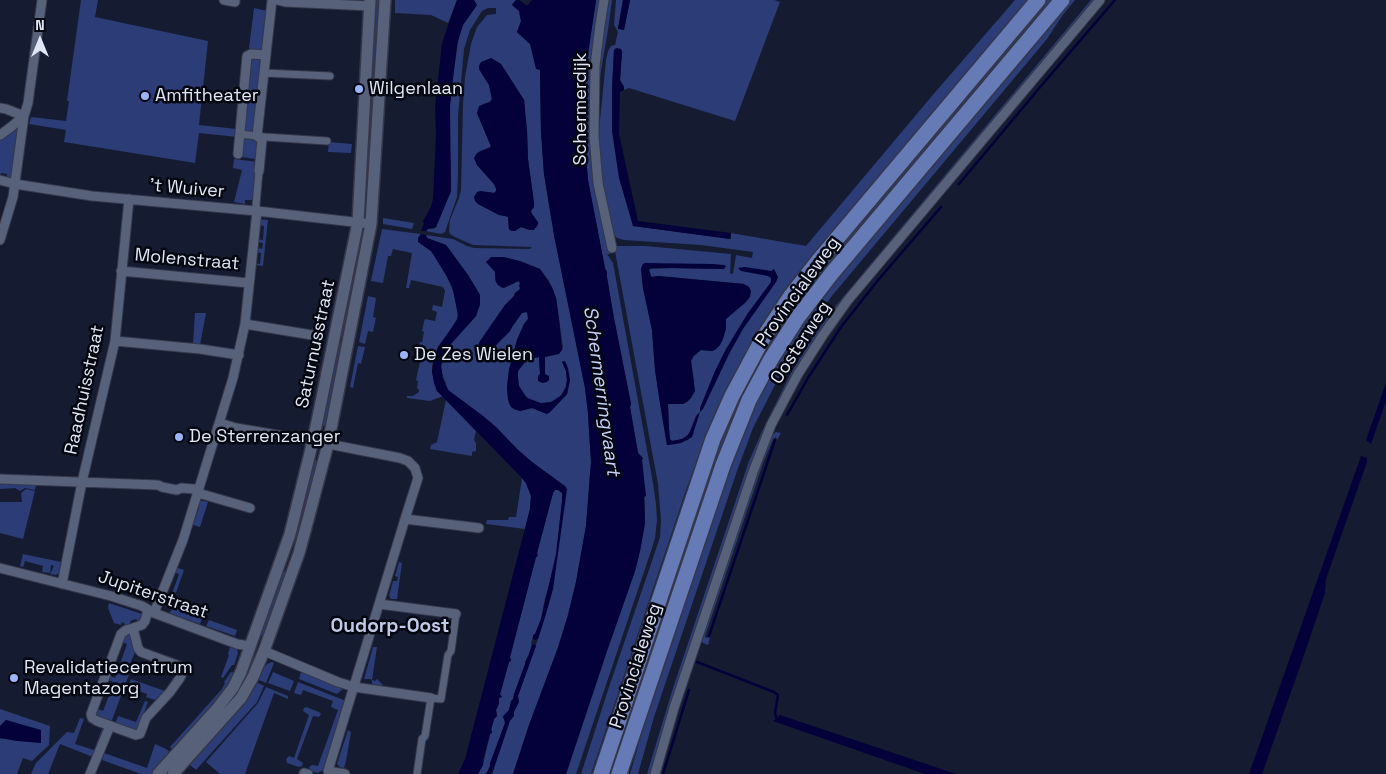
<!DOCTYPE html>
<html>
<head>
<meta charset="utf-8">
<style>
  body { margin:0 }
  #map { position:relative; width:1386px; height:774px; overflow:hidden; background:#151c31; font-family:"Space Grotesk",sans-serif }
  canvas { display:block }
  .north { position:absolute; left:15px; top:15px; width:50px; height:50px; -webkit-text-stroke:4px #050710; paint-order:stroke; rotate:0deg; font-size:14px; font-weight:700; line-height:20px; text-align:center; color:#e0e6f5 }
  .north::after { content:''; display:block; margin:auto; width:18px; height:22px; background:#e0e6f5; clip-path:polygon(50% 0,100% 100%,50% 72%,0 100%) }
</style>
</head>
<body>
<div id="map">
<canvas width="1386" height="774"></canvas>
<div class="north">N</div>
</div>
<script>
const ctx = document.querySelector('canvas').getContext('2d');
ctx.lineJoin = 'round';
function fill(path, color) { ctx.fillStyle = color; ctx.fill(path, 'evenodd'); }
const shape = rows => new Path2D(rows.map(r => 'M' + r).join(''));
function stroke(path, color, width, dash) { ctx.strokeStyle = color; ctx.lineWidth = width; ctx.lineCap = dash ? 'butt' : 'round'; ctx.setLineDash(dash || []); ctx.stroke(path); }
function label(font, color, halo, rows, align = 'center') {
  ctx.font = font + ' "Space Grotesk",sans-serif'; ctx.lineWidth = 5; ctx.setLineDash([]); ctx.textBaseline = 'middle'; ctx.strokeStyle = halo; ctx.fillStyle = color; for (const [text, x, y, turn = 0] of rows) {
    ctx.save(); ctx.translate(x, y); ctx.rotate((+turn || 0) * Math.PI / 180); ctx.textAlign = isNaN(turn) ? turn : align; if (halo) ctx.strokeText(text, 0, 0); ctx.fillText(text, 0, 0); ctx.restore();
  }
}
const green = shape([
  [81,0,98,0,95,17,208,41,199,125,237,129,237,137,199,133,195,163,64,142,66,130,29,124,31,117,66,121,69,101,67,101],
  [372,0,382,0,377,79,368,79],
  [395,0,457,0,448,23,431,15,395,13],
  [474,0,516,0,512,5,519,11,521,21,517,32,530,44,540,70,541,132,544,174,554,235,585,388,588,413,591,462,586,526,576,582,568,615,558,647,529,725,513,774,490,774,538,639,554,564,549,586,545,598,541,619,535,634,533,636,531,644,532,645,529,654,509,710,503,718,505,720,505,723,490,763,490,766,486,774,478,774,483,765,490,734,492,733,492,731,491,730,494,719,497,716,496,710,509,661,511,661,510,657,536,557,538,556,537,553,553,493,555,490,558,490,562,493,562,501,557,550,562,523,562,485,532,462,517,449,496,427,483,416,448,390,442,373,441,366,446,351,450,344,476,316,480,295,468,275,446,245,427,238,426,235,453,239,467,246,474,248,530,249,532,247,473,245,455,237,450,234,449,231,450,220,459,198,461,190,463,104,465,77,471,44,477,27,487,15,496,14,496,8,488,8,482,11,470,30,464,49,458,116,458,176,457,197,445,232,441,234,426,231,428,229,433,229,436,227,451,191,449,116,453,76,459,36,463,25,476,6],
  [491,58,501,64,524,100,527,131,528,159,534,203,531,211,532,214,535,218,530,230,521,227,515,231,509,229,508,217,505,216,499,215,478,204,488,192,494,193,496,191,496,189,494,184,477,165,475,156,480,151,491,147,490,144,477,113,483,104,490,102,492,99,489,85,479,69],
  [530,266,540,269,549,281,556,298,563,347,562,350,545,357,545,374,540,374,539,357,529,359,525,362,518,371,518,381,519,386,524,395,532,401,541,403,546,403,551,402,559,398,566,387,567,380,566,371,562,362,564,361,570,380,567,394,550,412,547,414,532,408,520,411,514,409,509,404,508,399,507,387,509,370,517,340,524,324,528,319,528,313,525,312,522,313,512,327,510,331,497,344,490,353,484,336,505,305,514,296,515,293,520,290,520,283,518,281,513,284,502,288,498,285,495,280,495,272],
  [596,0,602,0,595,44,600,203,598,209,599,213,601,213,611,252,610,254,607,254,613,263,653,483,656,504,657,520,655,538,651,551,576,774,566,774,607,651,635,571,640,551,645,523,645,507,642,460,643,458,638,453,630,407,631,404,613,313,607,277,607,272,605,269,588,180,585,145,585,112,586,67],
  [606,0,612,0,608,30,600,77,597,111,595,113],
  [616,0,623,0,618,28,624,30,630,0,774,0,780,2,735,121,629,88,624,90,624,86,620,81,622,51,614,50,612,89,633,226,731,239,731,233,806,246,931,97,1015,0,1031,0,795,277,761,325,731,380,709,427,686,490,591,774,581,774,608,690,653,558,660,537,661,520,658,484,614,246,646,246,731,254,730,273,733,274,736,255,752,258,753,252,701,245,624,240,617,238,614,235,598,173,598,140,606,60,608,51,611,46,615,45,618,32,614,25],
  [712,264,726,266,724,269,672,268,649,269,651,276,652,277,658,276,744,284,730,315,726,319,720,345,712,351,701,350,694,356,691,361,694,381,694,393,678,404,670,403,668,404,669,429,670,440,672,441,679,440,686,437,690,432,694,433,688,440,667,445,655,370,652,330,643,288,641,268],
  [1042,0,1057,0,954,117,772,345,612,774,606,774,714,448,757,355,813,275],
  [1069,0,1075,0,1062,16,1047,39,831,297,804,334,780,375,753,428,737,471,654,717,638,774,630,774,653,694,723,483,750,414,773,369,805,318,824,293],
  [1091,0,1096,0,851,292,784,393,664,726,651,774,647,774,673,688,749,461,764,427,792,371,815,334,834,308],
  [254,8,267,11,262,52,251,51,249,48],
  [253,57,262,58,254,132,252,133,245,133,243,130,251,59],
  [368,82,377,83,370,208,361,208],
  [15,129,19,130,11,177,6,179,7,174,1,173,0,176,0,139],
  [244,138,255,139,259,143,257,157,255,159,242,157,241,155,242,139],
  [329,142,352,144,351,153,328,152],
  [234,159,258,162,254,200,245,200,245,204,234,202,242,170,233,168],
  [383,218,414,223,412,229,383,224],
  [258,219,268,220,263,266,255,265,255,263,260,264,261,253,256,252,257,248,262,249,263,243,255,242,256,239,263,240,264,226,257,225],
  [382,229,421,234,418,238,421,244,431,251,435,255,446,275,454,293,458,317,451,330,438,347,434,358,432,366,432,372,437,391,443,396,430,401,407,398,407,396,413,396,419,392,419,390,417,388,418,381,416,380,422,353,418,351,420,342,422,342,424,332,422,331,424,322,425,319,435,321,437,312,432,310,433,305,442,307,445,291,443,287,411,280,409,288,406,288,412,253,393,249,391,256,388,256,383,283,371,281],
  [356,242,365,244,346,338,337,336],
  [368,296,376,298,373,317,376,318,373,332,368,331,365,344,359,342],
  [195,313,206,313,200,345,193,344],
  [336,342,345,344,328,427,319,425],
  [358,346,365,347,361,364,358,363,353,388,350,387],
  [446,400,476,431,474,440,476,443,476,451,472,452,472,456,430,449,431,445,437,442],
  [776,432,781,433,777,440,776,437,773,439,763,463,705,636,706,638,710,637,708,645,703,643,700,640,769,437],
  [312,459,321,462,305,521,296,519],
  [522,478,526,483,531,496,530,509,525,529,486,524,487,520,508,520,509,517,516,517],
  [0,481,25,484,36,485,35,490,25,488,20,491,15,488,0,489],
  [26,489,35,491,23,539,0,533,0,502,22,502,21,493],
  [199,500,208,502,200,527,193,525,199,507,197,505],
  [23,554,61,562,59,573,56,575,50,574,54,566,51,565,50,573,42,572,43,566,25,561,23,567,20,566],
  [399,562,402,563,397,599,391,599,389,596,393,581,397,581,398,577,395,576],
  [175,567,184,570,172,604,162,601,164,596,170,598,174,588,179,574,174,572],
  [280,570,289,573,266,637,257,634],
  [109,603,142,614,140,620,138,622,136,619,130,621,131,625,125,626,125,624,122,622,121,625,114,623,108,608],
  [174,607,202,618,200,624,169,613],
  [209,620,237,630,235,636,206,626],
  [130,633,136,650,130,664,132,665,125,686,108,680,110,676,115,678,127,644,122,642,125,635],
  [230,647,237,649,238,653,234,665,232,665,223,678,221,677,229,655,228,654],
  [373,647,377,647,372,680,375,681,377,679,383,685,379,688,375,687,375,685,372,684,372,681,371,679,364,679],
  [272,662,274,663,266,683,257,679,264,665,266,666,267,664],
  [231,672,235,673,225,692,173,750,170,747,222,689,225,683,224,682],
  [273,672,294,681,290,691,268,683],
  [301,672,342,688,343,689,337,694,299,679],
  [131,679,165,691,155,700,146,697,147,694,128,687],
  [256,682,264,686,257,702,196,770,189,764],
  [298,682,346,701,325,767,323,770,318,773,311,771,309,767,312,765,318,766,338,710,331,707,333,701,303,690,301,695,294,693],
  [107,684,123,690,111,723,97,718,95,715,98,709,103,711,112,688,106,685],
  [266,687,288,696,288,699,274,693,245,774,220,774,206,762,258,703],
  [145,701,148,702,138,730,135,732,115,724,118,716,136,722],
  [306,707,319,712,321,714,319,717,313,716,297,759,303,763,302,766,299,767,287,763,286,759,289,756,294,758,309,715,303,711,304,708],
  [0,709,50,726,49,745,32,761,23,758,17,774,0,774,0,738,3,739,6,720,0,726],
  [80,718,84,719,75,744,94,750,102,729,103,729,93,757,60,744,48,774,31,774,36,763,67,732,74,733],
  [348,730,351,732,346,761,344,768,340,767,337,764],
  [155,744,166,749,171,753,152,774,141,774,102,760,104,753,147,768]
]);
const water = shape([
  [457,0,474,0,477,5,463,25,457,44,450,105,451,191,436,227,428,229,426,231,421,231,424,223,423,221,431,207,433,199,436,135,435,107,442,43],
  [516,0,519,0,527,6,532,0,596,0,586,67,585,112,585,145,588,180,605,268,607,272,607,277,613,313,631,404,630,407,638,453,643,458,642,460,646,496,644,497,645,523,640,551,635,571,607,651,566,774,513,774,529,725,558,648,568,615,576,582,586,526,591,462,588,413,585,388,554,235,544,174,541,132,540,70,536,69,530,44,517,32,521,21,519,11,512,5],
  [623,0,630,0,624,30,618,29],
  [616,48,621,49,622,51,620,80,624,87,624,90,620,92,619,134,638,221,731,233,730,239,633,226,619,178,612,131,612,89,614,50],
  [491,58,501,64,524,100,527,131,528,159,534,203,534,207,531,211,532,214,538,222,538,225,534,230,530,230,521,227,515,231,511,231,509,229,508,217,505,216,499,215,478,204,475,201,474,197,477,192,481,191,494,193,496,191,496,188,494,184,477,165,474,158,477,153,491,147,490,144,477,113,479,106,490,102,492,99,489,85,479,69,479,66,481,62],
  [421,234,426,235,427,238,446,245,468,275,480,295,480,305,476,316,451,344,446,351,441,366,443,379,448,390,483,416,496,427,517,449,532,462,565,486,567,489,553,589,546,614,538,639,535,640,533,639,533,635,535,634,541,619,556,554,562,501,562,493,558,490,555,490,553,493,537,553,538,556,536,557,510,657,511,661,509,662,500,694,502,697,499,698,499,704,496,710,497,716,494,719,491,730,492,731,492,733,490,734,483,760,483,765,478,774,458,774,465,759,530,509,531,496,526,483,522,478,440,394,437,391,434,383,432,372,434,358,438,347,457,320,458,314,452,286,446,275,431,251,418,242,418,238],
  [491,257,504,257,520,261,540,269,552,287,556,298,559,319,562,350,559,354,545,357,545,374,549,376,549,380,547,382,542,383,538,381,538,376,540,374,539,357,529,359,525,362,518,371,518,376,519,386,527,398,541,403,551,402,562,395,566,387,567,380,566,371,562,362,565,361,568,368,570,380,567,394,550,412,547,414,532,408,520,411,514,409,511,407,508,399,507,387,509,370,517,340,524,324,528,319,527,312,522,313,512,327,510,331,497,344,490,353,485,356,481,356,478,355,476,349,480,341,505,305,514,296,515,293,519,290,520,288,519,286,520,283,518,281,504,288,498,285,496,282,495,272,486,262],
  [645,263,712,264,724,265,726,266,724,269,672,268,651,268,649,270,651,276,652,277,658,276,744,284,749,287,751,291,750,297,745,303,726,319,726,329,723,339,720,345,715,350,712,351,701,350,693,356,691,361,695,391,691,398,687,402,683,404,668,404,669,429,670,439,672,441,682,439,689,434,696,416,700,412,700,408,715,371,726,349,748,313,771,282,771,278,768,276,741,271,738,268,744,267,772,271,773,269,774,269,778,277,776,282,743,329,729,354,703,409,700,412,692,437,681,443,669,445,667,445,660,404,655,370,652,330,643,288,641,268,643,264],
  [1386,383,1386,401,1371,444,1366,440],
  [1361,456,1367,458,1367,462,1326,579,1325,593,1302,661,1262,774,1249,774],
  [534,644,536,646,518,696,519,702,514,712,514,716,510,721,492,774,485,774,488,771,490,766,490,764,505,723,503,716,509,710,511,701,513,699,514,694,525,664,525,662,529,654,532,645],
  [780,715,956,774,925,774,773,721],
  [6,720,41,730,41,743,17,741,0,738,0,726]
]);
const stream = shape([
  [959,184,1041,86,1115,0],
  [787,415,808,378,841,327,879,279,941,207],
  [709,636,775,440],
  [697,662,774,692,778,695,775,713,776,717],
  [663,774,689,690]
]);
const pedestrian = shape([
  [264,73,330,76],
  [240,134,265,137,327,141],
  [257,211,256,205,259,171],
  [417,774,422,739,425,736,431,698,441,699,448,655,451,651,456,614]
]);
const minor = shape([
  [224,0,235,2,235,0],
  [277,0,285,2,370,6],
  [604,0,600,25,595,66,594,136,598,183,612,248],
  [0,108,6,109,24,116],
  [0,135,11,127,24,116],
  [238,154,247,56,251,54,266,55],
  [259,171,262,140,257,136,272,0],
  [0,180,15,184,92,196,257,211,371,224],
  [0,240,13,197,24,116,28,103,42,0],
  [121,271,249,283],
  [245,324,318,336],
  [115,341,200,349,239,355],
  [220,423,236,428,313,441,400,458,408,461,415,468,418,478,405,519],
  [0,479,158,485,162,487,177,490,181,488,194,489,198,493,250,508],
  [0,568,111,596,142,606,154,613,237,644,250,646],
  [62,584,82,482,115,341,129,199],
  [379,604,456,614],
  [154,613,183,540,233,378,245,324,257,211],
  [133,628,138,648,141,652,182,667,183,671,180,678,170,692,146,718,140,734,136,735,97,721,92,718,91,714,121,634,126,630,133,628,142,625,145,621,148,610],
  [264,651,338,682,354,687,431,698],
  [304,773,308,774],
  [90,774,110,726],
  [345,774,328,771,405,519,479,528],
  [655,774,674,708,753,472,771,425,798,374,823,335,848,300,1100,0]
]);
const tertiary = shape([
  [158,774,216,710,233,688,241,672,290,534,313,441,358,222,370,0],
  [173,774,241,698,253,677,264,651,299,553,309,516,328,444,371,224,385,0]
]);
const trunk = shape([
  [601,774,713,439,732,396,763,338,790,297,818,261,1038,0],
  [619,774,723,465,749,400,771,359,798,317,832,273,1062,0]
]);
const markers = [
  [359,89,5,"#9bb5fd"],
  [145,96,5,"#9bb5fd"],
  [404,355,5,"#9bb5fd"],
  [179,437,5,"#9bb5fd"],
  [14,678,5,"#9bb5fd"]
];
const poiNames = [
  ["Wilgenlaan",369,89],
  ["Amfitheater",155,96],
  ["De Zes Wielen",414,355],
  ["De Sterrenzanger",189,437],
  ["Revalidatiecentrum",24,668],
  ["Magentazorg",24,689]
];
const streetNames = [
  ["Schermerdijk",581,109,-90],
  ["'t Wuiver",187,189,5],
  ["Molenstraat",187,260,5],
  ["Provincialeweg",798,292,-54],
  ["Oosterweg",801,343,-57],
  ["Saturnusstraat",316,344,-78],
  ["Raadhuisstraat",85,390,-78],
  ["Jupiterstraat",153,595,19],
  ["Provincialeweg",636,666,-72]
];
const waterNames = [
  ["Schermerringvaart",601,391,82]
];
const neighbourhoodNames = [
  ["Oudorp-Oost",390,627]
];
fill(green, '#2b3c76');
fill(water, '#03003a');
stroke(stream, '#03003a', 2.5);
stroke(pedestrian, '#343749', 9);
stroke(minor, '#343749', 11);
stroke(tertiary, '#343749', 14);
stroke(trunk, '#343749', 18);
stroke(pedestrian, '#58617a', 7);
stroke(minor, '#58617a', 9);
stroke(tertiary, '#58617a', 11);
stroke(trunk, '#667ab5', 15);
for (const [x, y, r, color] of markers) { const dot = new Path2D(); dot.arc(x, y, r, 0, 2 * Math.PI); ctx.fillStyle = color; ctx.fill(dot); stroke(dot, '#050710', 2); }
label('18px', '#e0e6f5', '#050710', poiNames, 'left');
label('18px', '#e0e6f5', '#050710', streetNames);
label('italic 19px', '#c3d1f8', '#050710', waterNames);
label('bold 19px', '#bfcae7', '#050710', neighbourhoodNames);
</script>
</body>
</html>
